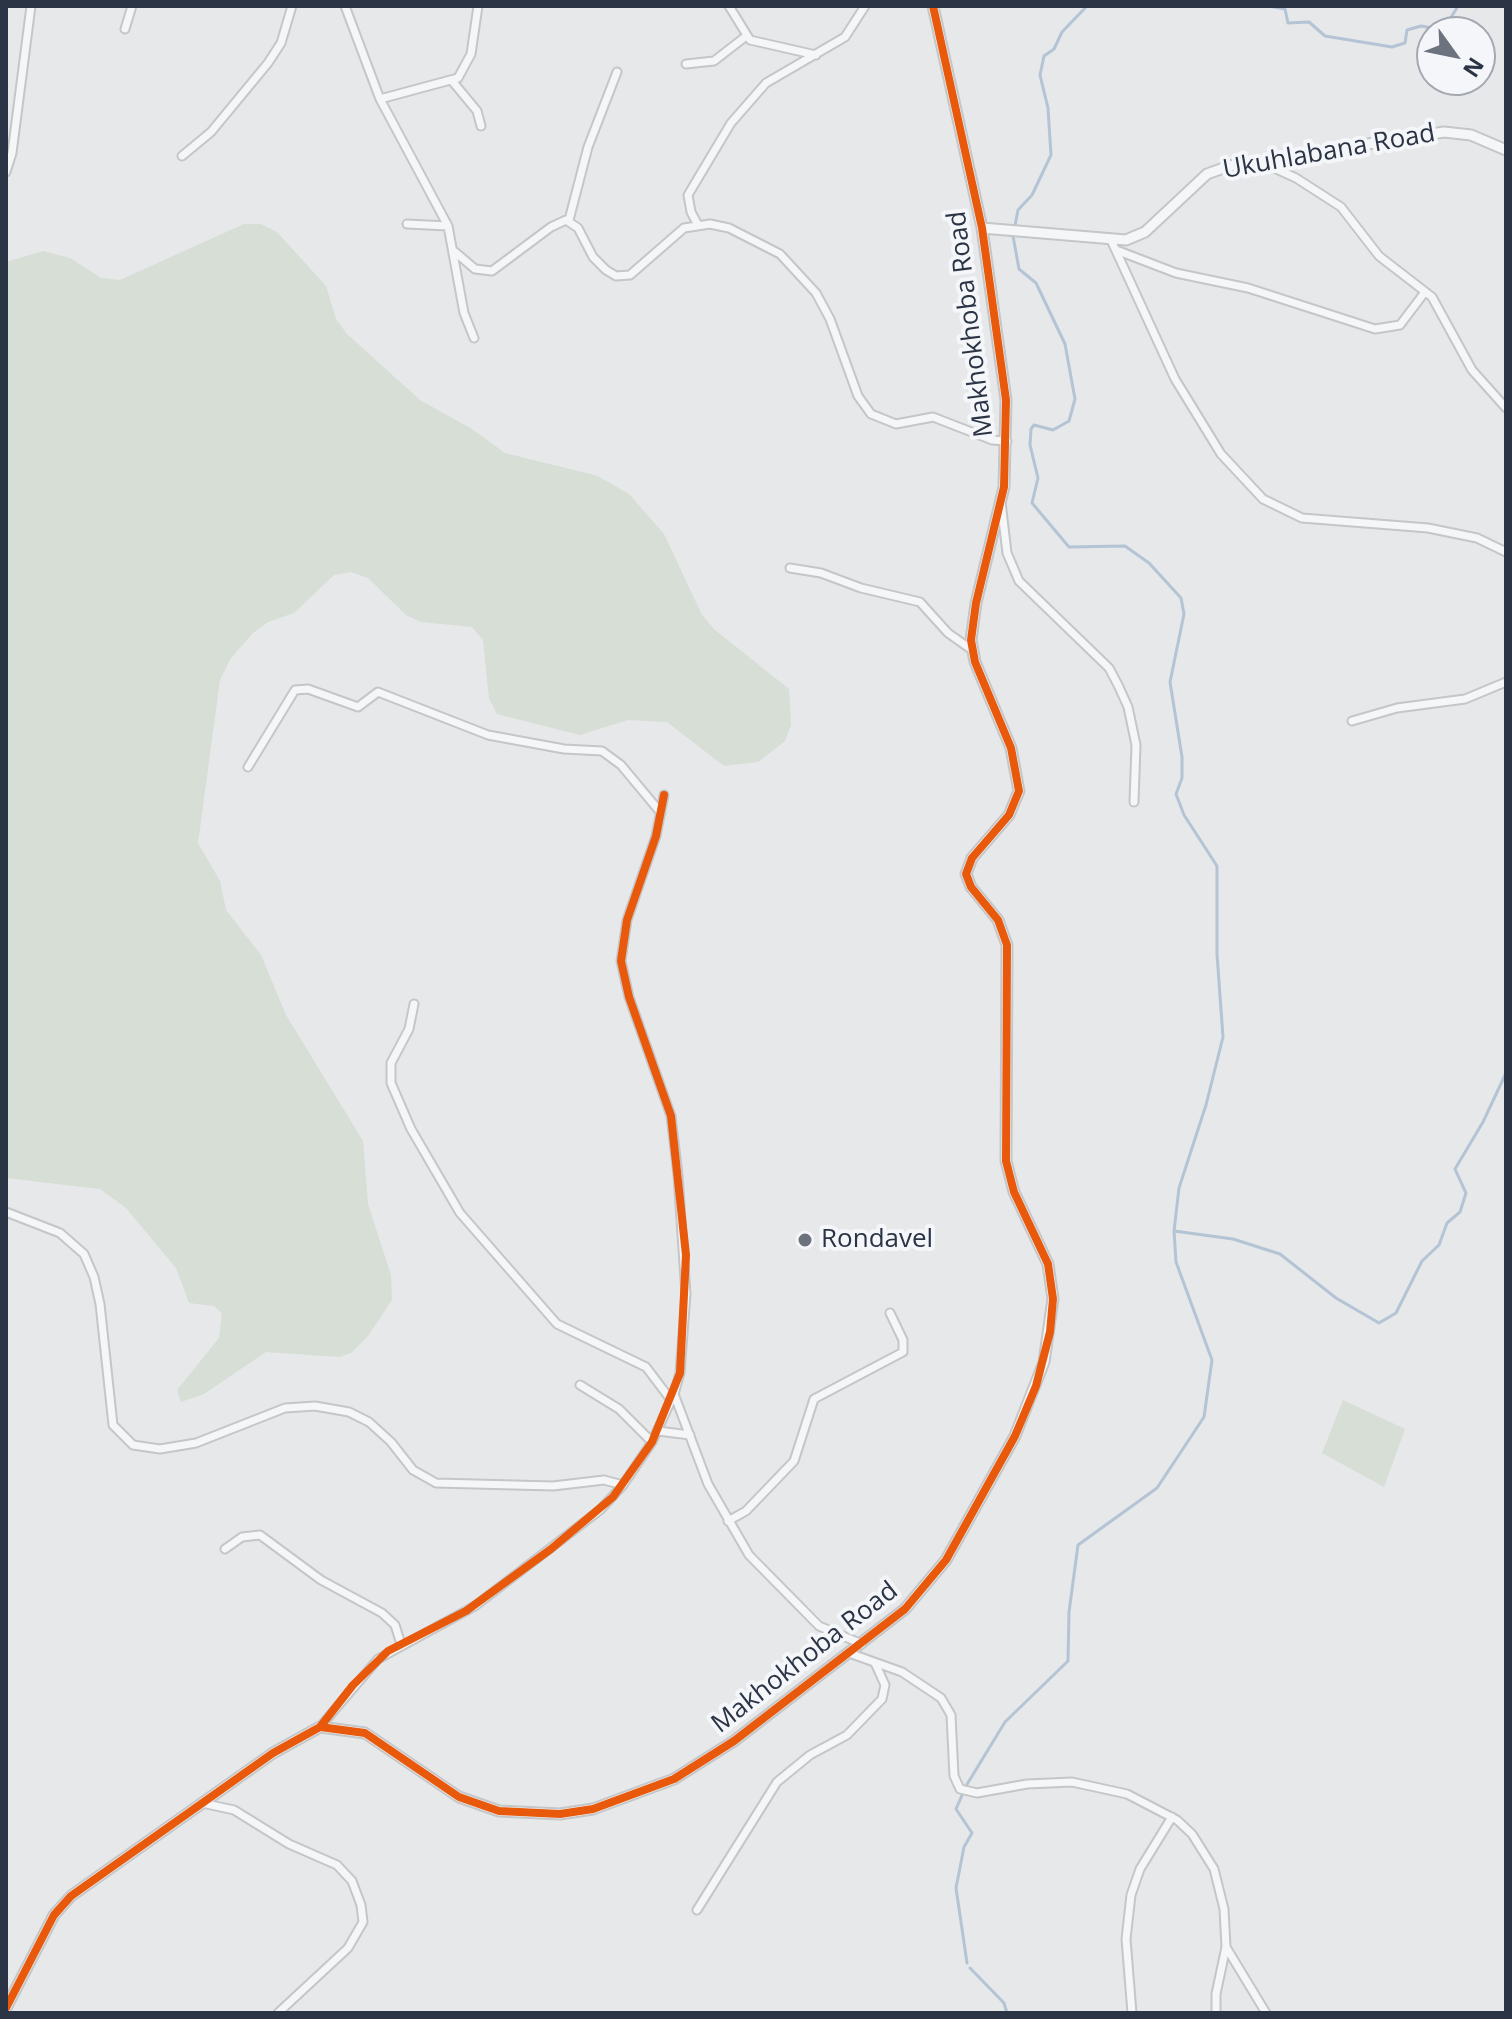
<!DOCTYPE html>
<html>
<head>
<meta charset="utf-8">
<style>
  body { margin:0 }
  #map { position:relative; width:1512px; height:2019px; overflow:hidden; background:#e6e8ea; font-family:"Open Sans",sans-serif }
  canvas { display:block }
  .frame { position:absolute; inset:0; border:8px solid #2b3445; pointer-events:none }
  .north { position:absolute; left:1416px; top:16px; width:80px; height:80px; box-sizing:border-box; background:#f4f6f9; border:2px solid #a4a8b1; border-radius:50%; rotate:123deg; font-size:22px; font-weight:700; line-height:32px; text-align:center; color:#2b3445 }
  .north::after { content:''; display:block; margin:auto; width:28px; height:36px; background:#6c737f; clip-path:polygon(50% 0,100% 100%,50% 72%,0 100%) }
</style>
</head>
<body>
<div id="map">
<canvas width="1512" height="2019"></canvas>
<div class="frame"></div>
<div class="north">N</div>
</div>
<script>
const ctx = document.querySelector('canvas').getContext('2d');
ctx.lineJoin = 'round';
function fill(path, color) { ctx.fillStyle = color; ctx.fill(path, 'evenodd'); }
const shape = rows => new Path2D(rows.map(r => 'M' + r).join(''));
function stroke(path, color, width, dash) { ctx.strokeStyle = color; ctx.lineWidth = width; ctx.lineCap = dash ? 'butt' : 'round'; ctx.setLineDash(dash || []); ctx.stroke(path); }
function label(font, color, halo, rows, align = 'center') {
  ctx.font = font + ' "Open Sans",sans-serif'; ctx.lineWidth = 8; ctx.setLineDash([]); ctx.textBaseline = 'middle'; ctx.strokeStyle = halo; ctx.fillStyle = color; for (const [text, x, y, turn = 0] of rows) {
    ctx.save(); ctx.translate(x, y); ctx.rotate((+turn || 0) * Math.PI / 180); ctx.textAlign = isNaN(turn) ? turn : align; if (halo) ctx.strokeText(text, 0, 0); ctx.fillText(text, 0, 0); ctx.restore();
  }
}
const green = shape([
  [244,224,261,224,277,232,326,286,336,319,347,334,420,400,472,429,505,453,598,476,629,494,664,534,702,615,715,630,789,689,791,725,785,741,758,762,724,766,667,722,628,720,580,735,497,714,489,698,483,640,472,627,421,622,406,615,368,578,351,572,334,575,294,613,268,622,253,633,231,658,220,680,198,843,220,881,226,910,261,955,286,1015,363,1141,368,1204,391,1275,392,1300,368,1336,351,1353,340,1357,266,1352,204,1394,181,1402,177,1390,219,1338,222,1313,214,1306,189,1303,176,1268,126,1208,100,1189,6,1178,6,262,43,251,70,258,101,278,120,280],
  [1343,1400,1405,1429,1384,1487,1322,1453]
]);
const stream = shape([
  [1269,6,1285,9,1288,23,1309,22,1325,36,1392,47,1405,43,1407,30,1421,26,1432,28,1450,19,1458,6],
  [1174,1231,1233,1239,1280,1254,1336,1298,1379,1323,1396,1313,1422,1261,1439,1245,1447,1223,1460,1212,1466,1193,1455,1169,1483,1122,1506,1073],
  [967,1963,956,1888,964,1847,972,1833,956,1809,966,1786,1005,1722,1068,1661,1069,1612,1078,1545,1157,1488,1204,1417,1212,1360,1176,1262,1174,1231,1179,1188,1206,1105,1223,1037,1217,954,1217,866,1184,815,1176,794,1182,778,1182,757,1170,682,1184,614,1181,598,1149,563,1125,546,1069,547,1032,503,1038,478,1030,445,1031,429,1034,425,1053,430,1069,421,1075,399,1065,344,1036,283,1019,269,1013,236,1018,210,1032,195,1051,155,1048,108,1040,75,1044,56,1054,49,1062,32,1087,6],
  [970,1968,1004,2003,1007,2013]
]);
const minor = shape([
  [345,6,380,99,448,226,464,313,474,338],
  [729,6,750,40,816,55],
  [125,29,132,6],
  [686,64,714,61,745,37],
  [453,82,477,111,481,126],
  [380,99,458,78,471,54,478,6],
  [182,156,211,132,268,63,281,43,292,6],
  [1261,162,1296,178,1341,207,1379,256,1432,297,1472,370,1506,408],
  [6,172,12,153,31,6],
  [569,220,588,147,617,72],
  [407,224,448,226],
  [698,225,691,212,688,195,731,123,766,83,845,37,865,6],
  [1111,240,1175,379,1221,454,1263,499,1302,518,1428,528,1477,538,1506,552],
  [1116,250,1176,273,1248,288,1375,329,1400,325,1425,292],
  [455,252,475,269,492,271,551,227,566,220,578,228,593,257,606,270,616,276,630,275,684,228,710,224,729,228,780,254,816,293,830,319,858,396,871,414,896,424,933,417,992,440,1007,441],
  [1001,502,1007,553,1019,581,1109,668,1118,685,1128,707,1136,745,1134,802],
  [790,568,821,573,861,588,920,602,948,633,972,650],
  [1352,721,1397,708,1465,699,1506,682],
  [248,767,295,690,308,689,358,707,378,692,488,735,564,749,602,751,621,765,661,813],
  [414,1004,409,1029,391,1063,391,1083,411,1129,460,1213,557,1324,646,1367,671,1400],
  [6,1212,60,1233,84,1254,94,1277,100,1304,113,1425,133,1445,160,1449,196,1443,285,1408,315,1406,349,1412,369,1422,391,1442,413,1470,436,1483,553,1486,604,1480,623,1485],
  [580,1385,619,1409,652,1442],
  [674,1394,708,1484,749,1555,819,1626,862,1644],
  [658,1431,690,1435],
  [728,1521,746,1511,794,1461,814,1399,903,1352,903,1340,890,1313],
  [225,1549,242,1537,260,1535,321,1580,382,1613,395,1625,401,1644],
  [849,1653,902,1672,941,1698,951,1715,954,1776,960,1789,977,1793,1027,1784,1072,1782,1127,1794,1177,1820,1192,1834,1214,1869,1224,1909,1226,1947,1266,2013],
  [320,1727,378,1659,475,1606,600,1510,623,1485,652,1442,674,1394,680,1373,686,1294,678,1175,671,1116,629,997,621,961,627,920,656,836,664,795],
  [202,1803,234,1810,289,1844,337,1865,352,1881,361,1905,363,1922,348,1948,278,2013],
  [697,1910,777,1782,810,1755,847,1735,882,1699,885,1685,875,1663],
  [1132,2013,1126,1939,1131,1895,1140,1869,1172,1817],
  [1216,2013,1216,1994,1226,1947]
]);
const tertiary = shape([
  [982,228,1126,240,1145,232,1207,174,1229,166,1444,132,1471,135,1506,150],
  [6,2008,54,1915,71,1896,273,1753,320,1727,365,1733,459,1797,499,1811,560,1814,593,1809,674,1779,734,1741,905,1609,946,1560,1015,1436,1044,1362,1053,1299,1048,1264,1014,1192,1006,1161,1007,945,998,920,971,887,966,874,972,858,1009,815,1019,791,1011,748,975,662,971,640,976,603,1004,487,1006,400,982,228,933,6]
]);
const cycleway = shape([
  [320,1727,365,1733,459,1797,499,1811,560,1814,593,1809,674,1779,734,1741,905,1609,946,1560,1015,1436,1036,1386,1050,1332,1053,1299,1048,1264,1014,1192,1006,1161,1007,945,998,920,971,887,966,874,972,858,1009,815,1019,791,1011,748,975,662,971,640,976,603,1004,487,1006,400,982,228,933,6],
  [6,2008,54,1915,71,1896,273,1753,320,1727,353,1685,388,1651,466,1611,551,1549,613,1497,652,1442,680,1373,686,1255,671,1116,629,997,621,961,627,920,656,836,664,795]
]);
const markers = [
  [805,1240,8,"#6c737f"]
];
const streetNames = [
  ["Ukuhlabana Road",1329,152,-10],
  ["Makhokhoba Road",971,324,-97],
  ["Makhokhoba Road",805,1658,-38]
];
const poiNames = [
  ["Rondavel",821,1240]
];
fill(green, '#d6ded6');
stroke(stream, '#b4c4d5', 3);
stroke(minor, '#c4c6c8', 11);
stroke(tertiary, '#c4c6c8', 13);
stroke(minor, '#f5f6f7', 7);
stroke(tertiary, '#f5f6f7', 9);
stroke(cycleway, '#e8590c', 8);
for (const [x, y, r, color] of markers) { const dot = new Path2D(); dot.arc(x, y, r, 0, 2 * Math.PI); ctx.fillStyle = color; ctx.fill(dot); stroke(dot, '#f4f6f9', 3); }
label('26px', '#2b3445', '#f4f6f9', streetNames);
label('26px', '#2b3445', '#f4f6f9', poiNames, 'left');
</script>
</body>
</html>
